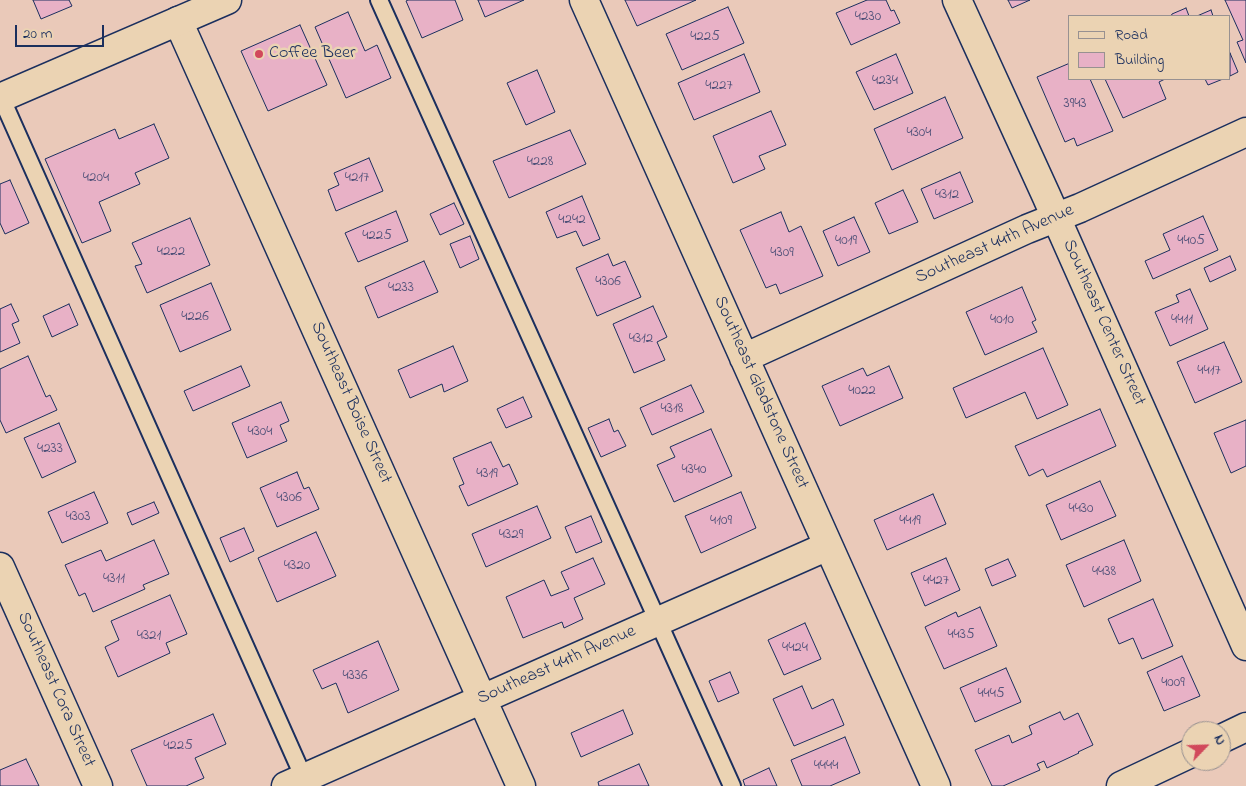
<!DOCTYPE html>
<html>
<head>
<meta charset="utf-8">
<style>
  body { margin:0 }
  #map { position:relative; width:1246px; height:786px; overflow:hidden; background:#eac9b9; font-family:"Indie Flower",sans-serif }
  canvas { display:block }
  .legend { position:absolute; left:1068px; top:15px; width:162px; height:65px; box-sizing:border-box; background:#ebd3b3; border:1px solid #989191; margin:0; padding:6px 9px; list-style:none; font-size:15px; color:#1b2f5e }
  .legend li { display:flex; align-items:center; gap:10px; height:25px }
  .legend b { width:25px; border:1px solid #989191 }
  .north { position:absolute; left:1181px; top:721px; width:50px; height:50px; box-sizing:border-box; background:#ebd3b3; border:1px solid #989191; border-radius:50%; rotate:66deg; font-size:14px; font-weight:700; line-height:20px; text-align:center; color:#1b2f5e }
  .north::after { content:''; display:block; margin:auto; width:18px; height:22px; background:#d1495b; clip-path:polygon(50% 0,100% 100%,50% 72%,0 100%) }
  .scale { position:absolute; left:15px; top:25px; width:89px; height:22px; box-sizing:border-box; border:2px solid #1b2f5e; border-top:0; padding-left:6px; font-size:15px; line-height:18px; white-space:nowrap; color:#1b2f5e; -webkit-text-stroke:4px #ebd3b3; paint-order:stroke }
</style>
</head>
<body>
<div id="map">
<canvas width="1246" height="786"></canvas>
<ul class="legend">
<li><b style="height:6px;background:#ebd3b3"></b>Road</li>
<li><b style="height:14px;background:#e8b1c6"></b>Building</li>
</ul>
<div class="north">N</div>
<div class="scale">20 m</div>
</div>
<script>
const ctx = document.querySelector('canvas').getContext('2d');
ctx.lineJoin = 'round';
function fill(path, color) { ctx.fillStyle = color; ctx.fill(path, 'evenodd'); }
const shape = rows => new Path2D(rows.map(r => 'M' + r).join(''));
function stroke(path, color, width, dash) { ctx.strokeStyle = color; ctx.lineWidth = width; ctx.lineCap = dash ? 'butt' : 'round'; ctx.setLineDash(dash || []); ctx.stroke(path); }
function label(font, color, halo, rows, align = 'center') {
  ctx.font = font + ' "Indie Flower",sans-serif'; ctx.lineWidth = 5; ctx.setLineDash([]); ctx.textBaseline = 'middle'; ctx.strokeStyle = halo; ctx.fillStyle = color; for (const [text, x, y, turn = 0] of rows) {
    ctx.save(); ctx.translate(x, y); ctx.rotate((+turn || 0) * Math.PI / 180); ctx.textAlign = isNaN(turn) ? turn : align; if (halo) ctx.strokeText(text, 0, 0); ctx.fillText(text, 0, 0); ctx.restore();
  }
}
const building = shape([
  [33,0,69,0,72,6,41,19,33,0],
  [408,0,455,0,463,20,422,38,406,1,408,0],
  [478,0,524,0,485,17,478,0],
  [625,0,696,0,637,26,625,0],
  [867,0,886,0,891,11,894,10,900,23,851,45,836,13,867,0],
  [1008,0,1030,0,1012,8,1008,0],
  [1225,0,1246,0,1246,63,1237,42,1243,40,1225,0],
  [728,7,744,43,682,70,666,34,728,7],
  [1186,8,1189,16,1171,16,1172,14,1186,8],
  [1211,10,1213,16,1197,16,1211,10],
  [348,12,365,51,377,45,391,78,346,98,315,27,348,12],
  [300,25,327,85,268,111,241,51,300,25],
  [1230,53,1238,72,1230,76,1230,53],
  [744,54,760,92,694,120,678,83,744,54],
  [896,54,913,93,874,110,856,72,896,54],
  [1070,63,1070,79,1090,79,1113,131,1077,146,1074,138,1065,142,1037,77,1070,63],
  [537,70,555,112,526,125,507,83,537,70],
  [1105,79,1165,79,1159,82,1166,99,1123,118,1105,79],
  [1205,79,1223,79,1208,85,1205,79],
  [945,97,963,138,892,170,874,129,945,97],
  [771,111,786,145,759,156,765,169,733,183,713,136,771,111],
  [154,124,169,158,135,173,140,184,99,202,111,231,82,243,45,159,115,129,119,139,154,124],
  [570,130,586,164,509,198,493,161,570,130],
  [369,158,383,191,336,211,328,190,339,185,334,173,369,158],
  [960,172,973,202,934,219,921,189,960,172],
  [10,180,29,223,5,234,0,223,0,184,10,180],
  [903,190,918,222,889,234,875,203,903,190],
  [582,196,600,239,583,246,576,231,557,238,546,212,582,196],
  [454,203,464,224,440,235,430,214,454,203],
  [396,211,408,241,358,262,345,233,396,211],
  [781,212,789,232,801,226,823,276,780,294,776,284,766,288,740,230,781,212],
  [1203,216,1218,250,1153,279,1145,261,1170,250,1163,234,1203,216],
  [854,217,870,252,838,266,823,231,854,217],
  [190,218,210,265,147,293,135,266,142,264,132,243,190,218],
  [470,236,479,259,460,268,450,244,470,236],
  [608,254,613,266,625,261,641,297,597,316,576,268,608,254],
  [1230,256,1236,270,1210,282,1204,268,1230,256],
  [424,261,438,292,378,318,365,287,424,261],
  [211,283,231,330,180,352,160,305,211,283],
  [1022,287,1036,320,1032,322,1037,332,985,355,966,312,1022,287],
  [1190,289,1208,329,1170,346,1155,312,1179,302,1176,295,1190,289],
  [11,304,19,321,12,324,20,343,0,352,0,309,11,304],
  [69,304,78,325,52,337,43,316,69,304],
  [653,306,667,337,657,342,665,360,634,373,613,324,653,306],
  [1224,342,1242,382,1195,403,1177,362,1224,342],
  [453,346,468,381,444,392,442,384,410,398,398,370,453,346],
  [1043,348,1068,405,1037,419,1025,392,966,418,953,388,1043,348],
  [28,356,46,397,50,395,57,410,6,433,0,420,0,369,28,356],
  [241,366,250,386,193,411,184,391,241,366],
  [889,366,903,398,840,426,822,386,863,368,867,376,889,366],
  [691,385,704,412,652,435,640,408,691,385],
  [523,397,532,417,506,428,497,409,523,397],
  [281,402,289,421,280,425,287,441,247,458,232,423,281,402],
  [1100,409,1116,446,1047,477,1043,469,1029,476,1015,446,1100,409],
  [609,419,614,432,618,430,626,446,601,457,588,428,609,419],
  [1246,420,1246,466,1231,473,1214,433,1246,420],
  [59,423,76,462,42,478,24,438,59,423],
  [711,429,732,476,674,502,657,465,675,457,670,447,711,429],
  [491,442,503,467,509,464,518,484,468,506,459,486,464,484,453,458,491,442],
  [297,472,304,489,309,487,319,509,277,527,260,488,297,472],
  [1100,481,1116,516,1061,540,1046,505,1100,481],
  [94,492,108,523,62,543,48,512,94,492],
  [741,492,756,528,701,553,685,516,741,492],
  [933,494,946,524,887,550,874,520,933,494],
  [154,502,159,513,132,525,127,513,154,502],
  [537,506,551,538,486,567,472,534,537,506],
  [591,516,602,542,576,553,565,527,591,516],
  [244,528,254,551,230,562,220,538,244,528],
  [316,532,336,576,277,602,258,558,316,532],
  [154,540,169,574,143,585,145,589,93,612,85,593,79,596,65,565,101,550,106,561,154,540],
  [1124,540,1141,581,1084,607,1066,565,1124,540],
  [593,558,605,584,574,598,583,619,564,628,562,622,523,638,506,597,544,580,551,596,569,589,561,572,593,558],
  [946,558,960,590,925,606,911,573,946,558],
  [1008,559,1016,576,992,586,985,569,1008,559],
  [170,595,187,634,166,643,170,653,118,677,105,647,119,640,111,621,170,595],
  [1153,599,1173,646,1142,659,1133,638,1119,644,1108,619,1153,599],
  [980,607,997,646,944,669,925,627,956,612,958,617,980,607],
  [805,623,821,659,784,675,768,640,805,623],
  [378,641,399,690,348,713,336,683,322,689,313,670,378,641],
  [1182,656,1200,696,1164,711,1147,672,1182,656],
  [1006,668,1021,702,975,722,960,688,1006,668],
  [730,672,739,693,718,702,709,681,730,672],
  [802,686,812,709,833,699,844,725,794,746,773,699,802,686],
  [623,710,633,734,581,757,571,733,623,710],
  [1060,712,1064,720,1078,713,1093,745,1078,752,1079,753,1047,768,1044,761,1037,764,1040,770,1003,786,992,786,975,750,1009,735,1012,743,1032,734,1029,726,1060,712],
  [213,714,226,744,195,758,204,778,186,786,147,786,131,750,213,714],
  [845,737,860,773,830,786,802,786,791,760,845,737],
  [26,759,39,786,0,786,0,770,26,759],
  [639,764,649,786,599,786,598,782,639,764],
  [769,768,777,786,745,786,743,780,769,768]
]);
const lane = shape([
  [379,0,732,786],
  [1,97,307,785]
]);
const street = shape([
  [584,0,936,786],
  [957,0,1046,195,1246,646],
  [178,21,521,786],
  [744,358,1027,229,1080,208,1246,132],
  [0,567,98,786],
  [1221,739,1246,727],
  [286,786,828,546],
  [1121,786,1191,753]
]);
const secondary = shape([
  [0,98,227,0]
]);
const markers = [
  [259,54,5,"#d1495b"]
];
const numberNames = [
  ["4230",868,18],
  ["4225",705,38],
  ["4234",885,82],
  ["4227",719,87],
  ["3943",1075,105],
  ["4304",919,134],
  ["4228",540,163],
  ["4204",96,179],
  ["4217",357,179],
  ["4312",947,196],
  ["4242",572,221],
  ["4225",377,237],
  ["4019",846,242],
  ["4405",1191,242],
  ["4222",171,253],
  ["4309",782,254],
  ["4306",608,283],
  ["4233",401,289],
  ["4226",195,318],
  ["4010",1002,321],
  ["4411",1182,321],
  ["4312",641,340],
  ["4417",1209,372],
  ["4022",862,392],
  ["4318",672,410],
  ["4304",260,433],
  ["4233",50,450],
  ["4340",694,471],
  ["4319",487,475],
  ["4306",289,499],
  ["4430",1081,510],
  ["4303",78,518],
  ["4109",721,522],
  ["4419",910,522],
  ["4329",511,536],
  ["4320",297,567],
  ["4438",1104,573],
  ["4311",114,580],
  ["4427",936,582],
  ["4435",961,636],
  ["4321",149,637],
  ["4424",795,649],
  ["4336",355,677],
  ["4009",1173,684],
  ["4445",991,695],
  ["4225",178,747],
  ["4444",826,767]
];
const poiNames = [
  ["Coffee Beer",269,54]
];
const streetNames = [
  ["Southeast 44th Avenue",995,245,-24],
  ["Southeast Center Street",1103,323,66],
  ["Southeast Gladstone Street",760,393,66],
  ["Southeast Boise Street",350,403,66],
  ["Southeast 44th Avenue",557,666,-24],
  ["Southeast Cora Street",55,690,66]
];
fill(building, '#e8b1c6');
stroke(building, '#1b2f5e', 1);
stroke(lane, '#1b2f5e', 20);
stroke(street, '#1b2f5e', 31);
stroke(secondary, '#1b2f5e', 31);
stroke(lane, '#ebd3b3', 16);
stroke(street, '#ebd3b3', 28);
stroke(secondary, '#ebd3b3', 28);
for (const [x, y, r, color] of markers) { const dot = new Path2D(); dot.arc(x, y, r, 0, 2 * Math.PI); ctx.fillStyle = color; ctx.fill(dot); stroke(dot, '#ebd3b3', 2); }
label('15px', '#4e5078', null, numberNames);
label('18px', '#1b2f5e', '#ebd3b3', poiNames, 'left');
label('18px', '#1b2f5e', '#ebd3b3', streetNames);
</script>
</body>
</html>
